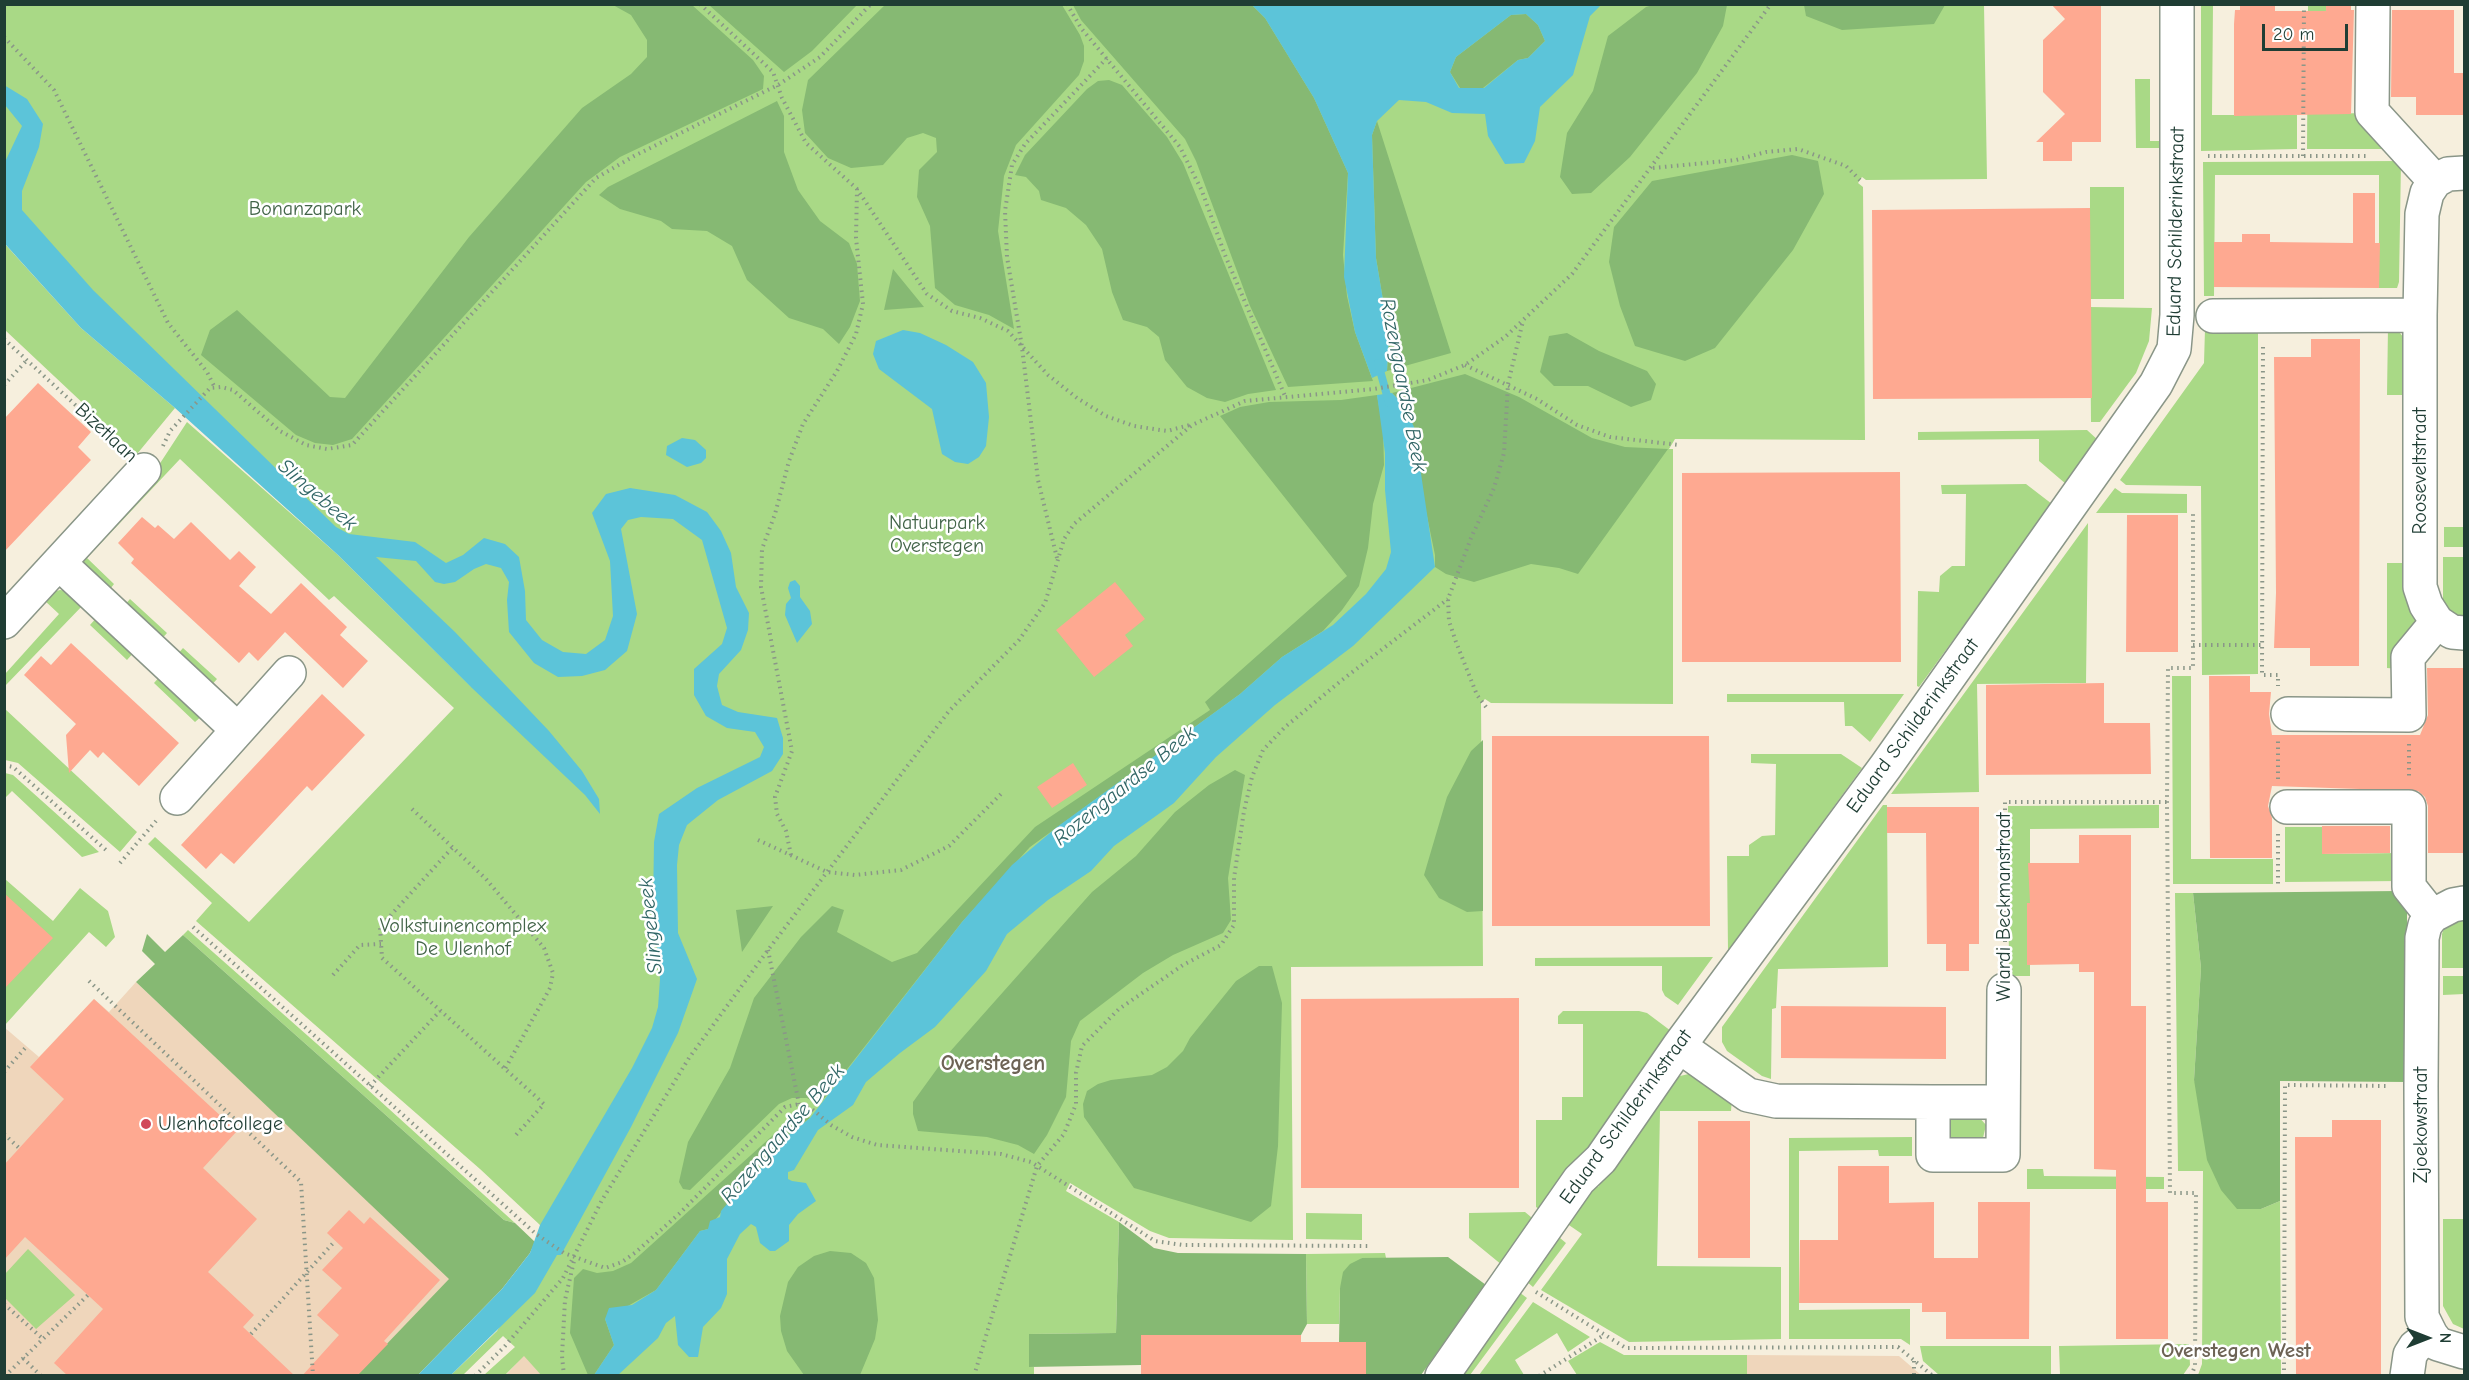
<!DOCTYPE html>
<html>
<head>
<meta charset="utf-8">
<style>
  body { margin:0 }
  #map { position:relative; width:2469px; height:1380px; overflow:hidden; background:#f6efdd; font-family:"Comic Neue",sans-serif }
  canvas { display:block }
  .frame { position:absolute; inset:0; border:6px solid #1f3d34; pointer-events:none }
  .north { position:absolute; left:2397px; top:1308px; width:60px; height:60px; -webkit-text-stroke:4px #fff; paint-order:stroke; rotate:90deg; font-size:16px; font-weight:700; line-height:24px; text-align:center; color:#1f3d34 }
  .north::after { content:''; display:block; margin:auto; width:21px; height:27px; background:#1f3d34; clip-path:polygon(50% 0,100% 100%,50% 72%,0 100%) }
  .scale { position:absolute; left:2262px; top:24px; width:86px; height:27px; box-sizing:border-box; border:3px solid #1f3d34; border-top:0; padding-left:8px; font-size:18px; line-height:21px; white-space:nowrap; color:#1f3d34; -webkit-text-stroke:4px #fff; paint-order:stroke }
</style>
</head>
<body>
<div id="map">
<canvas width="2469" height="1380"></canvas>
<div class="frame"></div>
<div class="north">N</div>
<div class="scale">20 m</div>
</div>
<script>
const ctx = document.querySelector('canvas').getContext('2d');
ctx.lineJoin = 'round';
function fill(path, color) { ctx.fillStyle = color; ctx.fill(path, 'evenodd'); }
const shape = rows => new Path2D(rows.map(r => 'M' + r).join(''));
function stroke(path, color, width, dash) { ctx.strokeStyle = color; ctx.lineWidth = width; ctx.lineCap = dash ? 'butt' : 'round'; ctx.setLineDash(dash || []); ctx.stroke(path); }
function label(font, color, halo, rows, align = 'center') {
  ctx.font = font + ' "Comic Neue",sans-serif'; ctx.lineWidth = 5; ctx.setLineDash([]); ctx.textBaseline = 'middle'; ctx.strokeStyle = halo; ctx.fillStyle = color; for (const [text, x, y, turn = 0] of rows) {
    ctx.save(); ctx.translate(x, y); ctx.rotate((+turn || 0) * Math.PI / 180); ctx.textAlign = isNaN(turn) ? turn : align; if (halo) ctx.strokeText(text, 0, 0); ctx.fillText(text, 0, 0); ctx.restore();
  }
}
const built = shape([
  [136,982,450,1279,357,1375,5,1375,4,1027,39,1057,94,999,109,1012],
  [524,1355,542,1375,505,1376],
  [1747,1355,1899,1356,1921,1375,1747,1376]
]);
const green = shape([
  [5,5,1984,5,1987,179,1866,180,1862,177,1858,183,1863,187,1865,440,1675,439,1669,449,1673,449,1673,704,1491,703,1485,699,1481,703,1483,966,1291,967,1293,1240,1169,1238,1150,1231,1070,1183,1066,1191,1119,1222,1116,1333,1029,1334,1030,1367,1034,1367,1034,1375,542,1376,524,1356,505,1375,484,1375,515,1347,503,1336,463,1375,451,1375,497,1331,555,1229,540,1225,480,1169,196,921,212,903,148,844,155,837,249,922,454,708,334,596,329,600,180,459,87,558,114,584,107,593,77,563,155,471,187,422,338,555,472,688,5,219],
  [2201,5,2213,5,2212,115,2297,115,2297,149,2201,151],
  [2308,5,2326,5,2325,114,2363,113,2383,137,2383,149,2307,149],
  [2135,79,2150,79,2150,141,2162,141,2162,148,2136,148],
  [2401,161,2399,282,2397,288,2379,288,2379,175,2215,175,2214,296,2204,296,2203,162],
  [2090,187,2124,187,2124,299,2090,299],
  [4,243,81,328,175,408,137,454,5,330],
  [2090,307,2152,308,2149,341,2136,373,2100,422,2091,422],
  [2388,327,2400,333,2407,342,2409,395,2387,395],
  [2205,329,2258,329,2258,674,2202,675,2201,486,2126,485,2120,480,2204,363],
  [2087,430,2099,441,2066,484,2039,461,2039,439,1918,440,1918,432],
  [2026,484,2052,504,1919,687,1917,686,1918,591,1939,592,1940,576,1952,566,1965,566,1966,494,1942,494,1941,485],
  [2115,488,2122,493,2187,494,2187,513,2096,513],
  [2088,523,2086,683,1977,684,1979,792,1891,794],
  [2444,527,2464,527,2464,547,2444,547],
  [2443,557,2464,557,2464,621,2443,609],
  [2387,563,2408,563,2417,618,2399,669,2387,668],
  [60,590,70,591,85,603,5,686,5,674,59,614,44,600,49,593],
  [130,599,167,633,159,642,122,608],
  [98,616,135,651,127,660,90,625],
  [183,648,217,679,209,688,176,656],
  [161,675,203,715,195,722,154,683],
  [2172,676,2191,676,2191,859,2273,859,2273,884,2173,884],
  [1727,694,1904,694,1870,742,1852,726,1845,726,1844,702,1727,702],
  [4,708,137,832,120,852,18,763,5,760],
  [1751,754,1841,754,1862,768,1728,951,1727,856,1749,856,1749,845,1762,836,1775,835,1776,764,1751,763],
  [5,773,13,775,99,852,82,857,12,791,5,798],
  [1883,805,1887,805,1888,967,1778,969,1776,1008,1772,1009,1771,1079,1762,1076,1727,1051,1722,1042,1722,1027],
  [2159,805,2159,828,2030,829,2030,976,2009,976,2008,806],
  [2285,827,2322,827,2322,854,2400,853,2401,881,2285,882],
  [5,879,53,921,80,888,108,911,115,937,106,947,89,932,5,1025],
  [2175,893,2193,893,2201,968,2194,1080,2261,1209,2280,1201,2281,1375,2198,1375,2202,1364,2203,1171,2178,1171],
  [2464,918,2464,968,2442,968,2442,934,2444,928],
  [188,930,325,1051,515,1223,504,1220,183,935],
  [1713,957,1678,1005,1665,996,1662,990,1662,966,1535,966,1535,958],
  [2464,976,2464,994,2443,995,2443,976],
  [1563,1011,1639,1011,1647,1013,1671,1031,1546,1214,1536,1207,1536,1120,1562,1120,1562,1097,1583,1097,1583,1024,1558,1024,1558,1016],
  [1693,1073,1732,1098,1731,1111,1660,1111,1657,1266,1781,1267,1781,1339,1629,1342,1541,1290,1582,1234,1563,1221,1590,1183,1598,1187,1671,1083,1680,1076],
  [1978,1116,1986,1125,1983,1138,1979,1142,1954,1142,1950,1138,1946,1124,1950,1118],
  [1912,1137,1912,1156,1879,1156,1878,1150,1799,1151,1799,1310,1910,1309,1910,1345,1901,1339,1789,1339,1789,1138],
  [2027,1169,2043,1169,2044,1176,2164,1177,2164,1189,2027,1189],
  [1525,1212,1537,1222,1502,1265,1469,1238,1469,1213],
  [1306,1213,1362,1214,1362,1240,1306,1239],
  [2443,1219,2464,1219,2464,1329,2453,1324,2443,1306],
  [1554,1233,1566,1243,1533,1287,1526,1281],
  [28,1249,75,1295,36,1329,5,1298,5,1274],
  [1385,1253,1386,1258,1362,1258,1340,1288,1339,1324,1307,1324,1306,1254],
  [1519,1292,1527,1298,1470,1375,1458,1376],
  [1533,1302,1590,1337,1568,1352,1557,1333,1515,1360,1524,1375,1479,1375],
  [1600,1342,1624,1355,1747,1355,1747,1375,1577,1375,1568,1361],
  [2189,1344,2190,1365,2183,1375,2060,1375,2059,1346],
  [1920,1346,2051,1346,2051,1375,1939,1375,1923,1361]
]);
const forest = shape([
  [886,4,1062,5,1080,35,1084,46,1084,61,1079,75,1016,145,1004,176,998,231,1014,329,989,315,955,305,935,288,930,226,917,197,919,170,937,152,936,138,923,133,907,138,883,165,851,168,828,158,805,133,802,110,808,80],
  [613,5,692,5,753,60,764,76,763,89,620,157,586,182,352,439,333,445,315,443,296,435,201,355,210,330,237,310,330,397,345,398,469,237,582,108,631,74,647,57,647,40,631,15],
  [709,5,857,5,812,51,784,72],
  [1073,5,1252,5,1265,18,1314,98,1348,173,1343,255,1347,296,1355,332,1373,381,1288,387,1250,306,1196,161,1185,139,1081,20],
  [1653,5,1727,5,1723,26,1697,73,1630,157,1591,193,1572,194,1560,177,1567,133,1593,91,1608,36,1646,7],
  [1804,5,1804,4,1945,5,1934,24,1842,30,1806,16],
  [1526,14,1538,25,1545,41,1528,58,1518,60,1483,88,1460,88,1450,72,1456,57,1511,15],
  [1109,80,1122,85,1167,137,1183,163,1276,390,1248,394,1225,402,1207,398,1187,387,1165,360,1159,337,1147,327,1123,320,1112,292,1102,249,1086,225,1066,208,1041,200,1039,191,1026,177,1015,175,1025,155,1087,89,1098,81],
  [777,101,784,116,784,152,798,190,820,221,849,243,857,264,860,301,850,327,839,344,823,329,789,318,747,280,732,246,707,231,672,229,661,221,620,209,599,195,608,187],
  [1377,121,1451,353,1387,371,1389,336,1376,258,1372,135],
  [1792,155,1818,161,1824,194,1793,250,1715,348,1685,361,1635,346,1620,306,1609,262,1614,227,1652,181],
  [893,269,924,307,884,310],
  [1567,333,1599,351,1647,371,1656,384,1651,400,1631,407,1588,386,1554,386,1540,372,1549,336],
  [1465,374,1519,397,1592,438,1625,447,1668,449,1578,574,1559,568,1531,564,1474,582,1446,574,1435,567,1435,555,1404,405,1392,393],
  [1377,395,1383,429,1384,465,1373,504,1368,548,1359,586,1342,610,1323,631,1282,657,1240,694,1030,847,962,922,819,1105,807,1098,792,1098,779,1104,690,1190,683,1189,679,1182,688,1142,730,1068,754,998,801,937,832,906,844,910,837,932,892,962,917,953,1035,827,1210,710,1205,702,1347,576,1220,416,1240,407,1269,402,1341,400],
  [1483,740,1483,911,1467,912,1439,898,1424,875,1447,797,1471,751],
  [1235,770,1245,775,1228,878,1231,920,1223,933,1173,955,1143,973,1080,1021,1071,1041,1066,1097,1047,1135,1034,1154,1018,1145,987,1137,918,1131,913,1114,913,1102,947,1055,1092,892,1136,856,1175,812,1209,785],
  [2399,891,2407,898,2407,1082,2280,1081,2280,1201,2261,1209,2237,1209,2221,1190,2207,1160,2194,1080,2201,968,2193,893],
  [773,906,742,952,736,910],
  [147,934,165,952,183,935,504,1220,515,1223,535,1242,530,1253,502,1289,418,1375,357,1375,449,1279,136,982,155,964,142,951],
  [1259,966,1272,966,1282,1003,1278,1146,1271,1206,1251,1222,1134,1188,1084,1117,1083,1104,1087,1091,1098,1084,1111,1080,1152,1075,1167,1067,1183,1051,1190,1038,1236,981],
  [801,1110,810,1118,775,1146,749,1186,738,1191,708,1229,700,1231,656,1290,605,1319,614,1345,594,1375,588,1375,570,1333,574,1278,583,1269,597,1273,613,1271,631,1263],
  [1119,1222,1154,1248,1178,1253,1306,1254,1307,1324,1301,1335,1141,1335,1141,1365,1029,1367,1029,1334,1116,1333],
  [830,1251,851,1253,866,1263,874,1278,878,1320,875,1339,860,1375,804,1375,787,1351,781,1331,780,1316,788,1282,798,1267,814,1256],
  [1448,1257,1486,1285,1421,1375,1366,1375,1339,1342,1340,1288,1343,1272,1350,1264,1362,1258]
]);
const water = shape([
  [1252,5,1601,5,1590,16,1573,75,1540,107,1535,141,1524,163,1505,164,1488,136,1485,114,1452,113,1426,102,1399,100,1377,121,1372,135,1376,258,1389,336,1387,371,1372,378,1355,332,1344,277,1348,173,1314,98,1265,18],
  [1526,14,1538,25,1545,41,1528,58,1518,60,1484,88,1459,88,1450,72,1456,57,1511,15],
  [4,85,27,99,43,124,39,147,22,191,22,210,93,290,336,527,349,534,415,542,446,563,463,555,484,538,505,544,519,557,525,591,526,620,542,640,563,652,586,654,605,640,613,616,610,561,592,513,606,494,630,488,675,495,707,512,721,531,731,553,736,587,749,613,748,630,741,650,719,674,717,686,722,705,738,712,777,718,783,738,783,754,772,771,718,800,687,825,679,845,677,865,678,933,697,979,678,1033,631,1127,561,1255,557,1255,535,1293,451,1375,418,1375,502,1289,530,1253,540,1225,632,1068,652,1028,658,1007,660,979,653,907,654,842,659,814,697,788,760,757,764,747,755,732,727,728,706,716,694,695,694,669,722,644,727,628,702,540,673,519,641,517,628,520,621,529,637,614,627,651,605,670,582,676,558,677,534,663,509,632,507,600,509,582,501,568,486,564,474,569,455,582,444,584,435,582,416,561,376,557,455,632,549,731,582,771,599,799,600,814,585,795,472,688,338,555,175,408,81,328,6,245,5,162,22,126,5,105],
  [903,330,920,333,946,345,973,362,986,383,989,417,986,446,979,457,968,464,955,462,942,454,932,409,879,369,873,354,876,341],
  [1392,393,1404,405,1414,427,1435,567,1353,646,1275,705,1216,757,1174,803,1114,846,1091,871,1048,900,1007,934,986,971,935,1027,900,1053,866,1082,853,1105,818,1130,794,1170,788,1172,788,1179,792,1181,806,1183,816,1201,798,1214,789,1225,789,1241,775,1251,770,1251,760,1243,756,1227,751,1224,740,1234,727,1259,727,1294,721,1308,703,1327,698,1357,689,1357,678,1345,675,1316,666,1323,658,1338,618,1375,594,1375,614,1345,605,1319,609,1308,632,1305,656,1290,700,1231,708,1229,710,1221,720,1217,721,1211,738,1191,749,1186,775,1146,810,1118,962,922,1012,865,1057,827,1240,694,1282,657,1333,625,1366,594,1386,569,1391,552,1385,490,1385,453,1377,395],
  [682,438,695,440,706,450,706,458,701,463,687,467,666,455,667,446],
  [795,580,800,586,800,597,810,611,812,624,797,643,785,615,786,604,791,598,788,588,790,582]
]);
const stream = shape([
  [1378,363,1389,403]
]);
const building = shape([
  [2051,4,2101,4,2101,142,2072,142,2072,161,2043,161,2043,142,2036,142,2065,114,2043,92,2043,40,2065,19],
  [2240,4,2275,4,2275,11,2326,11,2326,4,2351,4,2351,10,2354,10,2351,114,2234,116,2234,24,2235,10,2240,10],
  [2392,10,2454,10,2454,73,2464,73,2464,115,2416,115,2416,97,2391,97],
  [2353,193,2375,193,2375,243,2380,243,2379,288,2214,287,2214,242,2242,242,2242,234,2270,234,2270,242,2353,243],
  [2090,208,2092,398,1873,399,1872,210],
  [2311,339,2360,339,2359,666,2310,666,2310,648,2274,648,2276,593,2274,357,2311,357],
  [38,383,91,432,78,447,91,460,4,552,4,419],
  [1900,472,1901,662,1682,662,1682,473],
  [2127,515,2178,515,2178,652,2126,652],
  [142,517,155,528,158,525,174,539,191,522,230,560,239,551,256,567,239,586,271,614,301,583,347,627,340,635,368,661,343,688,285,632,258,661,249,652,239,663,131,563,134,559,118,543],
  [1115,582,1145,619,1125,635,1133,646,1094,677,1056,630],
  [71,643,179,743,139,786,103,752,98,758,90,750,69,773,66,735,76,724,24,675,41,656,51,665],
  [2427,668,2464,668,2464,853,2428,853,2428,806,2425,797,2418,791,2272,786,2268,806,2272,818,2272,858,2210,858,2209,676,2250,676,2250,692,2271,692,2269,714,2272,735,2420,735,2428,715],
  [2104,683,2104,723,2150,723,2151,774,1986,775,1986,685],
  [322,694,365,735,312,791,307,786,234,864,221,853,206,869,181,845],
  [1492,736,1709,736,1710,926,1492,926],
  [1073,763,1087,785,1052,808,1037,787],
  [1887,807,1979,807,1979,944,1969,944,1969,971,1946,971,1946,944,1927,944,1926,833,1887,833],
  [2322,826,2390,826,2390,853,2322,854],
  [2079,835,2131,835,2131,1006,2146,1006,2146,1202,2168,1202,2168,1339,2116,1339,2116,1170,2094,1169,2094,972,2079,972,2079,964,2027,965,2027,903,2030,903,2028,863,2079,863],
  [4,893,53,938,4,989],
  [1519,998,1519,1188,1301,1188,1301,999],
  [94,999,237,1131,203,1168,257,1219,208,1272,254,1315,243,1327,295,1376,68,1376,54,1363,103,1309,25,1237,4,1260,4,1165,64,1099,30,1067],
  [1781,1006,1946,1007,1946,1059,1781,1058],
  [2332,1120,2381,1120,2381,1376,2296,1374,2295,1137,2332,1137],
  [1698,1121,1750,1121,1750,1258,1698,1258],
  [1838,1166,1889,1166,1889,1203,1934,1202,1934,1258,1978,1258,1978,1202,2030,1202,2029,1339,1946,1339,1946,1312,1922,1312,1922,1303,1799,1303,1800,1240,1838,1240],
  [349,1210,364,1224,370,1217,440,1280,384,1341,388,1344,357,1376,302,1376,339,1335,317,1315,342,1288,322,1270,343,1248,327,1233],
  [1141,1335,1301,1335,1301,1342,1366,1342,1366,1376,1141,1376]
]);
const path = shape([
  [700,4,773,72,782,98,806,143,857,189,927,294,952,311,980,318,1008,331,1048,375,1077,398,1106,416,1134,426,1167,431,1190,425],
  [1067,4,1081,28,1180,147,1202,191,1225,255,1285,396],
  [4,37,54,90,168,323,207,372,215,388],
  [2208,156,2369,156],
  [2303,156,2304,4],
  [1653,168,1736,160,1766,152,1798,149,1846,166,1860,180],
  [4,339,122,448],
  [2263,347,2262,675,2278,675,2278,686],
  [1465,365,1537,399,1577,425,1610,437,1679,445],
  [4,385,27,360],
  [163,446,170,431,210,388,221,387,233,390,280,431,306,445,327,449,352,445,596,178,634,156,778,85,820,57,871,4],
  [1057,558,1038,480,1022,347,1007,257,1005,211,1012,165,1025,144,1107,58],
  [2193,645,2262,645],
  [1486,707,1477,695,1456,642,1449,621,1448,599,1471,538,1494,488,1504,453,1508,384,1523,321],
  [2409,744,2409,776],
  [4,765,13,767,106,850],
  [2278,779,2278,741],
  [412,809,486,879,544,948,553,973,550,988,505,1069],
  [2278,834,2278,888],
  [758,840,827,872,855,875,901,870,949,846,1002,793],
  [452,848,380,927,382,958,544,1104,515,1136],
  [791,855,786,831,777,814,775,797,792,751,761,587,762,549,775,514,789,461,803,424,837,371,856,334,863,304,856,238,857,189],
  [120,863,156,821],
  [193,927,536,1234,564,1253,605,1268,622,1262,636,1252,680,1213,785,1107,799,1104,812,1109,831,1125,852,1137,877,1145,1001,1154,1031,1162,1155,1241,1183,1245,1368,1246],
  [768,950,799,1104],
  [2005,960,2005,802,2167,802],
  [333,975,360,945,381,944],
  [89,981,301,1182,313,1376],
  [4,1072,27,1046],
  [370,1086,440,1011],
  [4,1134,19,1148],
  [1536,1292,1626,1348,1898,1347,1933,1376],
  [4,1304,43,1339],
  [251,1334,335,1241],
  [23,1358,41,1376],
  [1914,1361,1914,1376],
  [5,1376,88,1295],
  [475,1376,505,1346,563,1278,602,1200,689,1058,768,950,949,711,1019,640,1045,603,1064,539,1074,524,1192,425,1245,401,1374,389,1428,380,1465,365,1505,337,1572,274,1771,4],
  [564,1376,562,1356,565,1300,574,1261],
  [974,1376,1037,1166,1064,1134,1076,1104,1076,1073,1082,1046,1119,1009,1183,965,1221,945,1234,925,1234,878,1244,811,1252,777,1263,750,1285,727,1342,680,1448,599],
  [1539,1376,1604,1335],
  [2191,1376,2195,1366,2196,1193,2170,1193,2167,802,2168,668,2193,668,2193,511],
  [2284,1376,2285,1085,2390,1086]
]);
const minor = shape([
  [2373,4,2372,112,2435,181],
  [2464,173,2448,174,2435,181,2427,193,2422,214,2420,315,2420,587,2426,605,2437,622,2452,632,2464,633],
  [2213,316,2420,315],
  [59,563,238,730],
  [4,622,144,470],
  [2288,714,2409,715,2408,657,2437,622],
  [177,798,289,673],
  [2287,807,2409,807,2409,887,2432,916],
  [2464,903,2453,905,2432,916,2425,925,2422,938,2421,1086,2422,1317,2431,1335,2438,1344,2464,1352],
  [1679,1046,1748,1095,1776,1101,1933,1102,1933,1155,2003,1155,2004,990],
  [1933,1102,2003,1102],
  [1442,1376,1579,1180,1601,1159,1679,1046,1886,766,2156,384,2174,349,2177,315,2177,4],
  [2407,1376,2410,1355,2415,1347,2431,1335]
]);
const markers = [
  [146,1124,6,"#d1495b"]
];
const parkNames = [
  ["Bonanzapark",305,209],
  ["Natuurpark",937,523],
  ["Overstegen",937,546],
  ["Volkstuinencomplex",463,926],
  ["De Ulenhof",463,949]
];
const streetNames = [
  ["Eduard Schilderinkstraat",2176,232,-89],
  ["Bizetlaan",106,433,43],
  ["Rooseveltstraat",2420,471,-90],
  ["Eduard Schilderinkstraat",1913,726,-54],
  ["Wiardi Beckmanstraat",2004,907,-90],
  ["Eduard Schilderinkstraat",1626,1117,-54],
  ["Zjoekowstraat",2421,1125,-90]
];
const poiNames = [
  ["Ulenhofcollege",158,1124]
];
const waterNames = [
  ["Rozengaardse Beek",1403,385,79],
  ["Slingebeek",317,495,41],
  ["Rozengaardse Beek",1125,786,-39],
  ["Slingebeek",651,926,-96],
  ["Rozengaardse Beek",783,1134,-49]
];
const neighbourhoodNames = [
  ["Overstegen West",2236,1351]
];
const quarterNames = [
  ["Overstegen",993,1064]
];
fill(built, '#efd6bb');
fill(green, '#a9d986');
fill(forest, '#86b973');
fill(water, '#5cc4d9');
stroke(stream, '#5cc4d9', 8);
fill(building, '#fea991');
stroke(minor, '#8a9688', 36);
stroke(path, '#8a9688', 4, [1.5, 4.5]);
stroke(minor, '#fff', 33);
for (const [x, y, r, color] of markers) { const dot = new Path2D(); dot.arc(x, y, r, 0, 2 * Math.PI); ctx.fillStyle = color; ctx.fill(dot); stroke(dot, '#fff', 2); }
label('20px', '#426448', '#fff', parkNames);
label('20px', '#1f3d34', '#fff', streetNames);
label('20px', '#1f3d34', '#fff', poiNames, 'left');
label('italic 21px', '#316666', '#fff', waterNames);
label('bold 21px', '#6d6355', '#fff', neighbourhoodNames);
label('bold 22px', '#6d6355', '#fff', quarterNames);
</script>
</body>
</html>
